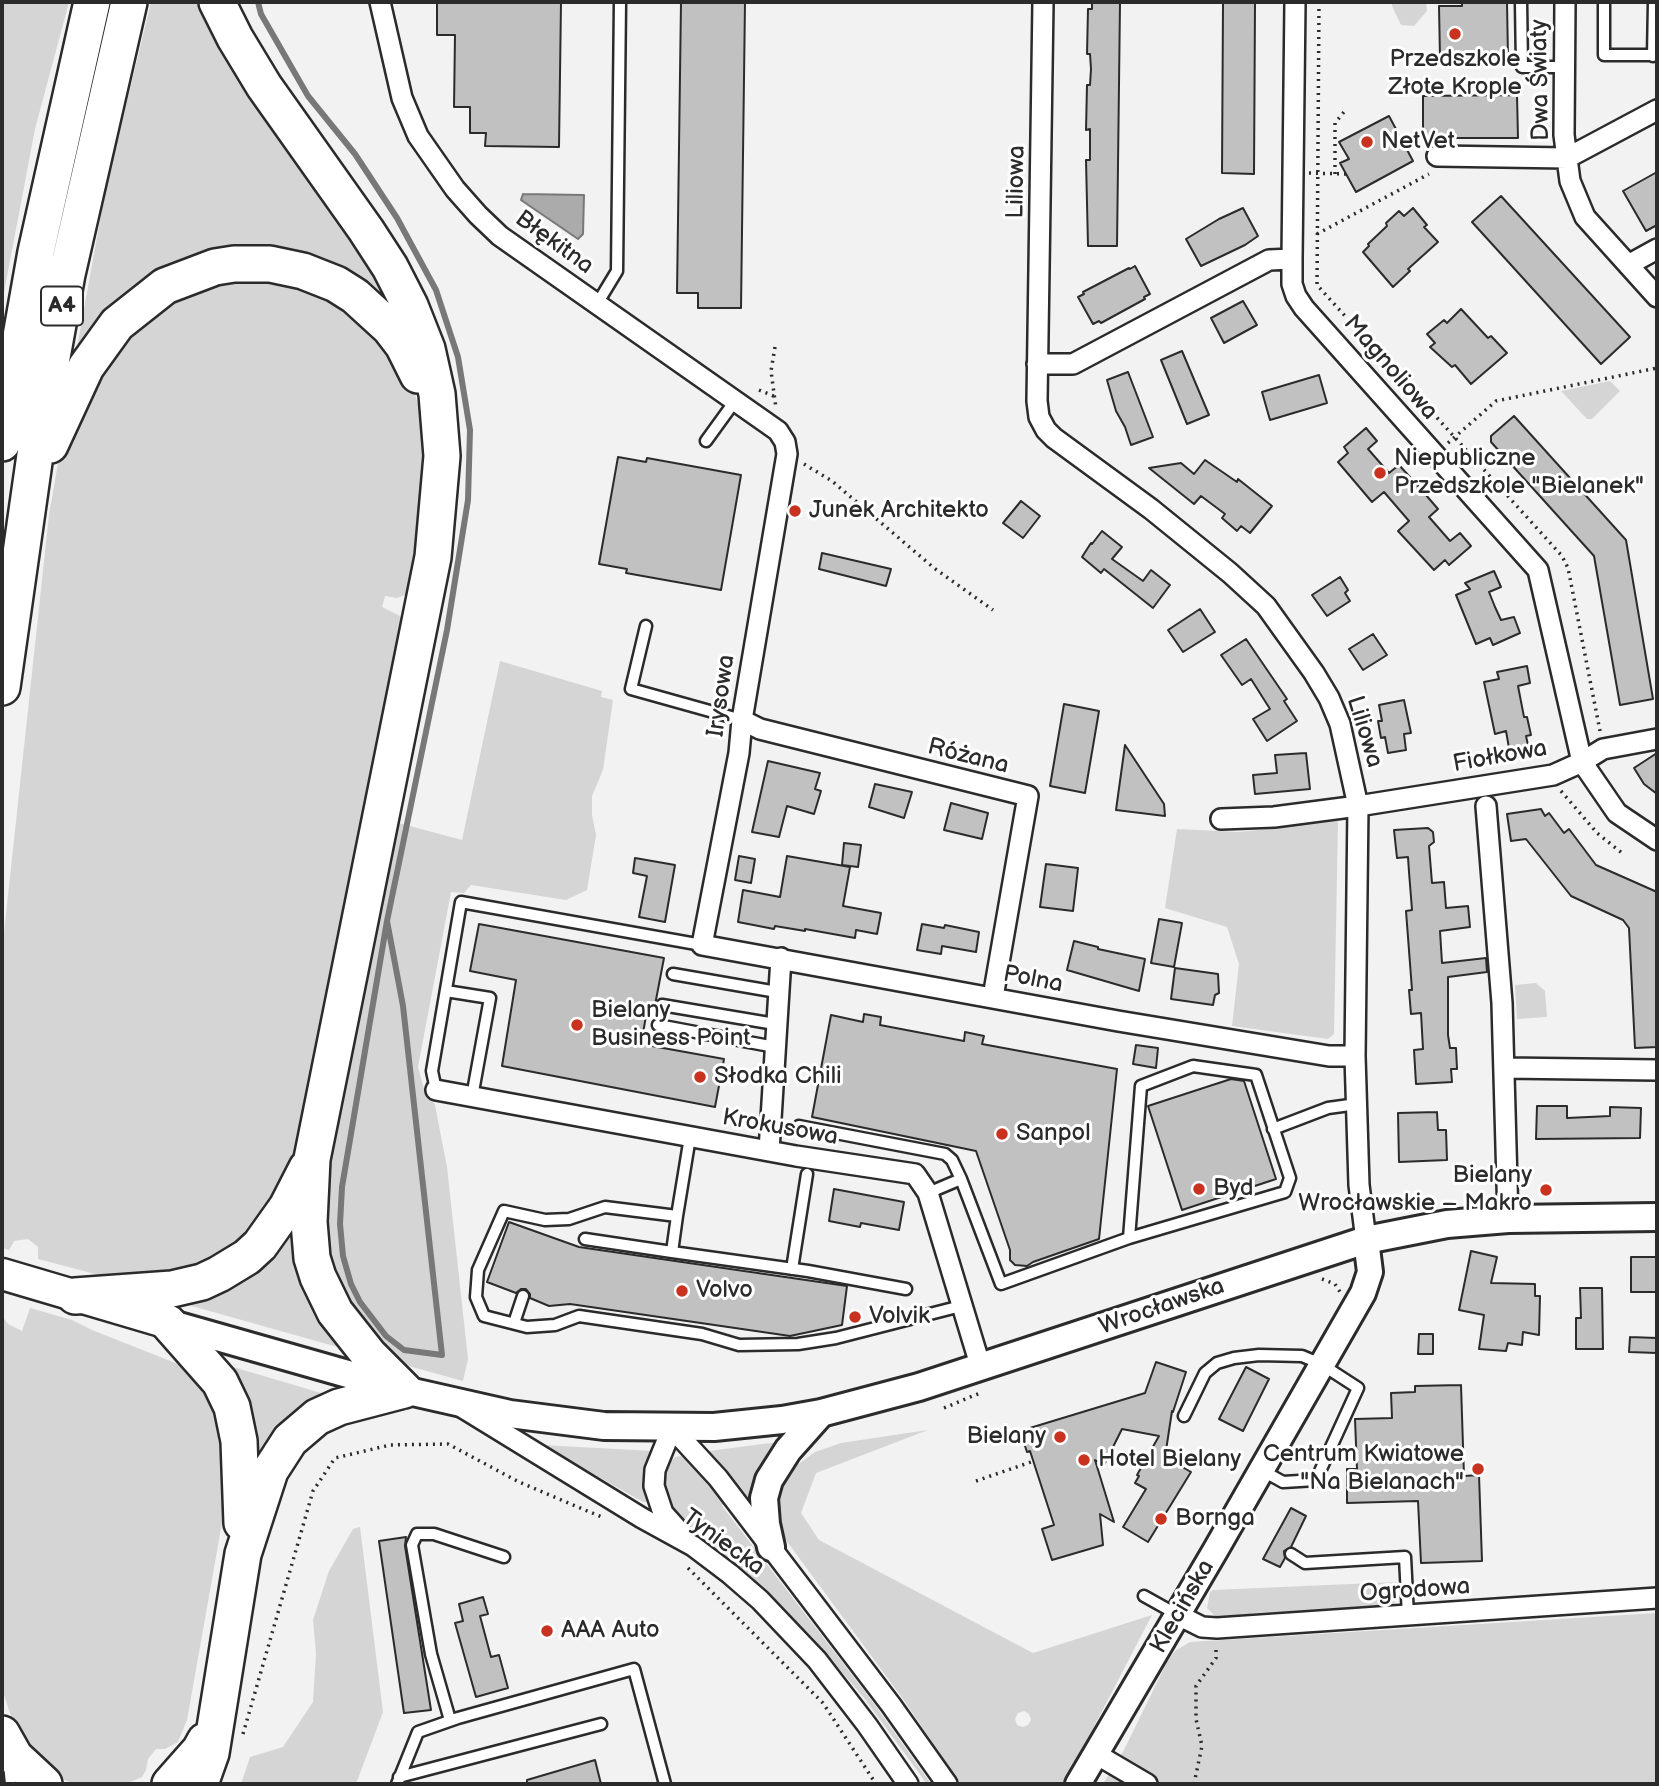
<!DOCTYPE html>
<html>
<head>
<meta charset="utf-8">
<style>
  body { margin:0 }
  #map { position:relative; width:1659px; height:1786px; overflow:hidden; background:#f2f2f2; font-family:"Balsamiq Sans",sans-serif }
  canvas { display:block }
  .frame { position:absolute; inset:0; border:4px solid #2b2b2b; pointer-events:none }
</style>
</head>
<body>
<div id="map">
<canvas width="1659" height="1786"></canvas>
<div class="frame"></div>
</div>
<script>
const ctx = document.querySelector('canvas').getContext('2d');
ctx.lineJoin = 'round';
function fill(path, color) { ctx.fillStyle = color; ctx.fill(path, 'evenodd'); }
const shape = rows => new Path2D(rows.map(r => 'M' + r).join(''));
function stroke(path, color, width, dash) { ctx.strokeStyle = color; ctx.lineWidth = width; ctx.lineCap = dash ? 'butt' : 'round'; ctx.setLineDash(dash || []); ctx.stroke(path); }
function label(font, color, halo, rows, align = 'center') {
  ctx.font = font + ' "Balsamiq Sans",sans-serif'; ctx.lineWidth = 6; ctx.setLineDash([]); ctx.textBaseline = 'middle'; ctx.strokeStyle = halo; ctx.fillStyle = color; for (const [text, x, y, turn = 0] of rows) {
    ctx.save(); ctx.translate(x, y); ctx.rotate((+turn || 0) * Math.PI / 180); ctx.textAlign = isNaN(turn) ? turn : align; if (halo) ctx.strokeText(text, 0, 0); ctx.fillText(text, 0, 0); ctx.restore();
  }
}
const green = shape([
  [2,2,69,2,35,129,2,303],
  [151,2,204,2,369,259,395,309,378,292,344,268,290,249,203,253,162,269,125,294,108,311,76,353,105,193],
  [1392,2,1426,2,1427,11,1414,26,1401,25,1392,6],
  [262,273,357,308,410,380,421,413,428,477,410,593,397,598,385,596,382,607,400,616,404,621,303,1136,278,1206,210,1267,114,1279,38,1259,38,1247,28,1239,14,1241,9,1250,2,1248,2,951,49,515,58,463,82,396,157,300],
  [1610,381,1620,391,1592,419,1587,419,1561,391],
  [500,661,602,691,601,697,613,700,603,770,592,796,592,815,596,835,587,890,566,900,471,885,464,893,451,892,418,1067,424,1089,435,1105,447,1167,468,1359,463,1381,405,1365,385,1354,328,1276,321,1203,395,822,462,840],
  [1338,821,1334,1034,1328,1039,1232,1026,1239,964,1227,927,1165,908,1177,829,1239,832],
  [1536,983,1545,991,1547,1017,1517,1019,1515,985],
  [298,1210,341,1348,174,1301],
  [30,1308,72,1320,92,1330,183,1366,198,1378,224,1427,225,1506,187,1720,178,1742,165,1749,156,1749,148,1759,146,1770,142,1777,126,1784,74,1784,60,1778,32,1753,14,1725,2,1689,2,1316,8,1324,22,1331],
  [223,1364,328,1395,254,1482],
  [928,1430,816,1473,801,1513,819,1540,1033,1653,1152,1615,1064,1784,960,1784,903,1699,783,1536,778,1511,780,1488,789,1471,815,1452,841,1443],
  [1024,1711,1029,1714,1031,1720,1028,1725,1023,1727,1017,1725,1015,1719,1018,1713],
  [778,1442,753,1501,749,1502,709,1451],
  [542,1445,653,1451,648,1483,647,1502,643,1502],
  [681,1456,690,1462,724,1504,722,1506,873,1702,931,1784,927,1784,864,1698,813,1638,747,1575,675,1517,665,1494,664,1485,669,1463,675,1457],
  [360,1527,383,1712,356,1784,241,1784,250,1757,283,1747,313,1702,316,1653,313,1620,329,1571,353,1529],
  [1397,1582,1398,1597,1391,1608,1304,1616,1304,1611,1254,1613,1225,1620,1225,1616,1215,1616,1207,1608,1210,1592,1213,1590],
  [1657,1613,1657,1784,1103,1784,1124,1750,1167,1662,1175,1651,1190,1642]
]);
const water = shape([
  [523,194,584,195,583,234,578,239,521,200,523,194]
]);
const stream = shape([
  [258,2,261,14,308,96,355,154,397,218,436,290,458,357,470,430,468,500,447,630,387,921,342,1187,340,1224,343,1256,351,1284,360,1302,386,1336,404,1350,442,1355,403,1006,387,921]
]);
const building = shape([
  [437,2,561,2,559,147,485,146,486,133,470,133,470,107,454,107,455,35,437,35,437,2],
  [681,2,745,2,741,308,698,308,698,293,677,293,681,2],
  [1092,2,1120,3,1117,246,1088,246,1086,160,1090,160,1090,129,1086,130,1087,85,1090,85,1091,69,1090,54,1087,54,1088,9,1092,9,1092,2],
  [1229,2,1255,3,1254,174,1222,173,1223,3,1229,2],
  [1507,2,1508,58,1440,58,1439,6,1462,6,1462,3,1507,2],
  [1517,95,1518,138,1423,138,1423,96,1517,95],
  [1389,116,1413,161,1356,192,1340,163,1349,159,1339,142,1389,116],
  [1657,172,1657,225,1646,231,1623,191,1657,172],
  [1501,196,1630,337,1601,364,1472,222,1501,196],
  [1243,208,1258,236,1245,245,1201,266,1186,239,1219,219,1243,208],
  [1413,208,1427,225,1424,227,1438,242,1408,269,1410,271,1393,287,1363,252,1369,246,1368,244,1387,226,1386,223,1399,211,1404,216,1413,208],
  [1135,266,1150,294,1144,297,1145,299,1101,323,1099,321,1093,324,1078,297,1084,294,1083,292,1129,268,1130,269,1135,266],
  [1243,301,1257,325,1224,343,1211,318,1243,301],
  [1461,309,1488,338,1491,336,1507,353,1471,384,1455,365,1452,367,1430,347,1435,343,1427,334,1444,320,1447,323,1461,309],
  [1182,351,1209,415,1187,424,1161,360,1182,351],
  [1128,372,1153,437,1131,445,1125,427,1116,411,1107,380,1128,372],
  [1319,375,1327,403,1270,420,1262,392,1319,375],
  [1514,416,1626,540,1653,699,1620,705,1594,556,1491,442,1491,436,1514,416],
  [1366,428,1377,441,1368,449,1389,473,1399,465,1419,487,1438,509,1429,517,1450,541,1460,533,1471,546,1449,565,1445,560,1434,570,1398,531,1409,521,1384,492,1372,502,1338,462,1348,453,1344,447,1366,428],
  [618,457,646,462,647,458,741,475,721,590,626,573,627,569,599,564,618,457],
  [1205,460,1237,482,1238,479,1272,506,1250,533,1241,526,1237,531,1222,518,1225,514,1201,496,1194,504,1149,468,1181,463,1194,474,1205,460],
  [1021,501,1040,516,1023,538,1003,523,1021,501],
  [1102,531,1122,547,1112,559,1143,581,1151,570,1170,585,1153,608,1104,569,1101,573,1082,557,1091,543,1092,544,1102,531],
  [822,553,891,569,886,586,819,569,822,553],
  [1494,571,1501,587,1489,592,1495,607,1501,620,1514,617,1520,633,1493,645,1490,638,1476,644,1456,595,1470,589,1465,583,1494,571],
  [1340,577,1348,590,1345,593,1350,601,1327,616,1312,595,1340,577],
  [1200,609,1215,632,1183,652,1168,630,1200,609],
  [1373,634,1387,655,1363,670,1349,649,1373,634],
  [1246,639,1287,699,1284,701,1297,721,1267,741,1253,719,1270,709,1251,679,1242,685,1221,655,1246,639],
  [1527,666,1530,683,1518,686,1524,717,1527,717,1531,735,1526,736,1528,745,1509,748,1506,731,1495,734,1484,682,1499,679,1497,672,1527,666],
  [1404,700,1411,733,1404,734,1406,750,1388,753,1385,737,1381,738,1378,721,1382,721,1379,705,1404,700],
  [1064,704,1099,711,1085,793,1050,786,1064,704],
  [1125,745,1164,804,1165,816,1116,810,1125,745],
  [1306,753,1310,789,1255,794,1253,775,1277,773,1275,755,1306,753],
  [1657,753,1657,794,1644,784,1634,768,1657,753],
  [768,761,820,773,815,789,821,791,814,814,787,806,779,837,752,832,768,761],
  [875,784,912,792,904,818,869,807,875,784],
  [951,803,988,813,982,839,944,830,951,803],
  [1541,809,1545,816,1549,813,1564,833,1569,829,1596,865,1657,892,1657,1047,1635,1048,1629,928,1623,920,1571,896,1526,839,1511,841,1507,814,1541,809],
  [1428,828,1433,832,1434,842,1429,846,1432,883,1444,882,1446,908,1468,906,1470,927,1440,931,1442,963,1486,958,1487,972,1448,977,1448,1035,1450,1048,1456,1048,1457,1069,1451,1069,1452,1082,1416,1084,1414,1050,1423,1049,1421,1013,1411,1014,1409,990,1412,990,1406,911,1412,910,1409,872,1408,857,1397,858,1394,830,1428,828],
  [844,843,861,845,858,867,842,865,844,843],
  [739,856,755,859,751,883,735,880,739,856],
  [787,856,850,867,843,906,881,913,877,934,856,930,855,938,805,929,805,931,775,926,774,929,738,922,743,890,780,897,787,856],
  [635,858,675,865,665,922,639,917,647,876,633,873,635,858],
  [1046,864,1078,868,1073,911,1040,907,1046,864],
  [1159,919,1182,923,1174,967,1151,963,1159,919],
  [479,924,664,958,655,1005,648,1005,641,1044,724,1059,715,1107,502,1066,516,980,470,971,479,924],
  [922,924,944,928,945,925,979,932,976,952,942,946,941,954,917,950,922,924],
  [1074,941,1098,947,1098,949,1145,959,1139,991,1067,970,1074,941],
  [1175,968,1218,974,1219,993,1215,995,1213,1005,1171,999,1175,968],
  [864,1014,881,1017,880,1025,964,1041,965,1032,984,1036,982,1044,1117,1069,1099,1239,1033,1262,1027,1266,1015,1265,1010,1260,1010,1250,976,1151,812,1117,831,1015,863,1022,864,1014],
  [1136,1045,1158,1048,1156,1068,1133,1064,1136,1045],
  [1231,1079,1244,1081,1276,1179,1182,1210,1148,1106,1231,1079],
  [1537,1106,1567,1106,1567,1118,1610,1116,1610,1107,1641,1108,1640,1138,1536,1139,1537,1106],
  [1437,1112,1438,1130,1446,1130,1447,1160,1399,1162,1398,1113,1437,1112],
  [834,1189,904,1202,899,1230,861,1223,860,1227,829,1221,834,1189],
  [509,1222,579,1247,847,1286,842,1325,790,1336,570,1304,549,1306,530,1298,530,1294,526,1289,521,1289,516,1293,487,1282,509,1222],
  [1471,1251,1497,1257,1491,1283,1535,1284,1535,1296,1540,1296,1539,1335,1523,1332,1522,1345,1508,1343,1506,1351,1479,1349,1484,1315,1459,1310,1471,1251],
  [1631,1257,1657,1257,1657,1292,1631,1292,1631,1257],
  [1580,1288,1602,1288,1603,1349,1576,1349,1576,1318,1581,1318,1580,1288],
  [1419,1334,1433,1334,1433,1354,1418,1354,1419,1334],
  [1630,1337,1657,1338,1657,1353,1629,1352,1630,1337],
  [1156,1362,1186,1372,1173,1412,1172,1411,1165,1457,1191,1472,1148,1542,1123,1527,1146,1489,1135,1483,1139,1476,1137,1475,1159,1436,1122,1429,1104,1465,1095,1460,1114,1522,1100,1514,1103,1545,1052,1560,1042,1529,1054,1525,1030,1451,1027,1452,1020,1431,1145,1393,1156,1362],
  [1246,1367,1269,1379,1243,1431,1219,1419,1246,1367],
  [1461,1385,1464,1476,1479,1475,1482,1561,1421,1563,1418,1501,1347,1503,1347,1469,1357,1469,1355,1419,1392,1418,1391,1393,1415,1392,1415,1386,1461,1385],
  [1291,1508,1306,1516,1291,1547,1284,1551,1285,1558,1280,1567,1263,1559,1291,1508],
  [406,1537,405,1546,431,1710,404,1713,379,1541,406,1537],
  [483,1597,488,1614,480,1616,491,1657,499,1655,508,1688,476,1697,455,1623,463,1621,459,1604,483,1597],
  [595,1760,601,1784,527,1784,527,1780,595,1760]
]);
const path = shape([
  [1319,2,1317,285,1562,556,1568,568,1600,731],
  [1309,173,1346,174],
  [1335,174,1335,123,1344,112],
  [1317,234,1429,174],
  [775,347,771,371,776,408],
  [759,390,776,397],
  [1448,443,1496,401,1657,368],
  [804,464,832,481,934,568,993,610],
  [1561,791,1597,833,1622,853],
  [1322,1279,1335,1284,1340,1292],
  [944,1408,980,1393],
  [976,1481,1031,1462],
  [688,1568,823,1703,876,1784],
  [243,1734,313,1491,335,1458,390,1445,448,1444,519,1482,604,1518],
  [1194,1784,1202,1746,1196,1719,1196,1686,1216,1658,1216,1647]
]);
const service = shape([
  [1521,2,1522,67,1564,67],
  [1604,2,1604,55,1657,55],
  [1653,56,1654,2],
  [597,304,617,271,620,2],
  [706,441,735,401],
  [646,626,631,689,742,720],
  [673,974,777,992],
  [446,991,490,998,472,1097],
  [662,1005,775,1024],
  [658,1025,775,1047],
  [1193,1066,1256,1075,1290,1178,1285,1192,1129,1238,1141,1086,1193,1066],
  [436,1090,432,1071,461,902,702,945],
  [799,1126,945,1154,952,1160,961,1179],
  [1273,1129,1328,1108,1357,1104],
  [928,1193,961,1179,1001,1284,1129,1238],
  [677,1216,690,1137],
  [585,1239,672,1252],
  [792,1269,807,1174],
  [906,1289,808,1271,672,1252,677,1216,605,1207,569,1219,545,1220,504,1211,478,1270,476,1297,484,1316,527,1327,555,1325,579,1316,702,1334,739,1345,798,1344,836,1338,961,1306],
  [514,1323,523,1296],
  [1184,1416,1205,1373,1217,1363,1234,1358,1259,1355,1302,1356,1321,1364,1358,1388,1316,1480,1283,1482,1263,1471],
  [1291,1554,1305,1563,1405,1557,1408,1616],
  [1144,1596,1178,1615],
  [450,1720,431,1654,412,1545,417,1534,434,1534,504,1557],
  [9,1764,11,1784],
  [399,1777,601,1724],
  [397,1784,418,1732,458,1718,634,1669,665,1784]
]);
const minor = shape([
  [380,2,402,98,418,136,455,189,478,215,500,236,778,431,785,442,787,454,742,720,739,753,702,945,1118,1021,1329,1056,1355,1056],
  [1043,2,1037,401,1039,417,1046,430,1054,438,1151,509,1230,573,1266,606,1314,673,1329,698,1340,724,1358,806,1355,1056,1359,1185,1366,1240],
  [1295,2,1292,259,1292,284,1296,296,1304,308,1538,570,1582,762,1617,813,1657,840],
  [1565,2,1564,135,1570,181,1585,217,1657,297],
  [1437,156,1567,158,1657,110],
  [1628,265,1657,249],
  [1037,364,1073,364,1269,260,1292,259],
  [742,720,760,729,1028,796,993,997],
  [1486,806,1502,1003,1508,1219],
  [1221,819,1274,817,1358,806,1553,775,1582,762,1603,749,1657,739],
  [1505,1068,1657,1070],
  [436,1090,796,1156,915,1174,928,1193,981,1368],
  [769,1151,781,958],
  [463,1408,642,1518,693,1546,730,1574,760,1600,817,1660,867,1725,908,1784],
  [680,1532,663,1513,654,1486,655,1470,672,1428,718,1478,891,1705,947,1784],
  [1178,1615,1202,1627,1217,1628,1657,1598],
  [1096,1754,1147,1784]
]);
const tertiary = shape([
  [1078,1784,1215,1551,1363,1293,1370,1272,1366,1240]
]);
const secondary = shape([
  [168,1323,404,1390,510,1414,604,1426,714,1427,782,1420,821,1413,919,1387,1366,1240,1447,1224,1508,1219,1657,1217],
  [771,1547,766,1524,764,1498,769,1480,788,1450,821,1413]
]);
const primary = shape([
  [2,1274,168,1323]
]);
const motorway = shape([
  [217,2,235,38,264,86,366,230,390,267,410,306,427,349,437,394,442,456,433,557,312,1159,309,1222,312,1258,318,1277,335,1312,369,1355,404,1390],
  [2,443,36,252,92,2],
  [50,445,86,367,117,324,165,286,215,267,234,264,270,264,303,271,336,284,355,296,390,328,403,345,418,375],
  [2,687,37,441,67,274,129,2],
  [75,1296,172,1289,202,1282,219,1274,247,1257,260,1245,287,1207,307,1168],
  [168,1323,220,1382,232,1407,239,1441,242,1523],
  [2,1734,15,1757,44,1784],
  [170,1784,200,1750,205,1741],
  [200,1784,211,1753,243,1554,270,1471,290,1440,317,1417,339,1407,404,1390]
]);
const markers = [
  [1455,34,7,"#c8321e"],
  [1367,142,7,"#c8321e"],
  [1380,473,7,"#c8321e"],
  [795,511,7,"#c8321e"],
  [577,1025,7,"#c8321e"],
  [700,1077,7,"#c8321e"],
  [1002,1134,7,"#c8321e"],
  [1199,1189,7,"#c8321e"],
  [1546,1190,7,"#c8321e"],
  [682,1291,7,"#c8321e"],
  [855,1317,7,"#c8321e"],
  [1060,1437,7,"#c8321e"],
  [1084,1460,7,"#c8321e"],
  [1478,1469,7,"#c8321e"],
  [1161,1519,7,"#c8321e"],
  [547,1631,7,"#c8321e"]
];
const shields = [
  [62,306,42]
];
const shieldNames = [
  ["A4",62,306]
];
const poiNames = [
  ["Przedszkole",1455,60,"center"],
  ["Złote Krople",1455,88,"center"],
  ["NetVet",1381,142],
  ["Niepubliczne",1394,459],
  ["Przedszkole \"Bielanek\"",1394,487],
  ["Junek Architekto",809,511],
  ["Bielany",591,1011],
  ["Business Point",591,1039],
  ["Słodka Chili",714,1077],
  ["Sanpol",1016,1134],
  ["Bielany",1532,1176,"right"],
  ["Wrocławskie – Makro",1532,1204,"right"],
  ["Byd",1213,1189],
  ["Volvo",696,1291],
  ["Volvik",869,1317],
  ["Bielany",1046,1437,"right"],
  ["Centrum Kwiatowe",1464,1455,"right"],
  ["\"Na Bielanach\"",1464,1483,"right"],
  ["Hotel Bielany",1098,1460],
  ["Bornga",1175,1519],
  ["AAA Auto",561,1631]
];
const streetNames = [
  ["Dwa Światy",1541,80,-91],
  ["Liliowa",1017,182,-89],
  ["Błękitna",554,243,36],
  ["Magnoliowa",1390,368,49],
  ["Irysowa",722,696,-82],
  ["Liliowa",1364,732,73],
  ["Różana",968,757,14],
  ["Fiołkowa",1500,757,-10],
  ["Polna",1033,980,11],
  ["Krokusowa",780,1128,10],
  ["Wrocławska",1162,1307,-19],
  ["Tyniecka",723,1543,36],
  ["Ogrodowa",1415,1591,-4],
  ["Klecińska",1183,1607,-60]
];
fill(green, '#d5d5d5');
fill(water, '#ababab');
stroke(water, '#787878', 2);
stroke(stream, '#787878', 6);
fill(building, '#c1c1c1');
stroke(building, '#2b2b2b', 2);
stroke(service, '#2b2b2b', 15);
stroke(minor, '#2b2b2b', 24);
stroke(tertiary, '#2b2b2b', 30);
stroke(secondary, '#2b2b2b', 32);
stroke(primary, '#2b2b2b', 35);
stroke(motorway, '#2b2b2b', 40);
stroke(path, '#2b2b2b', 3.5, [2, 5]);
stroke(service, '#fff', 10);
stroke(minor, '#fff', 19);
stroke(tertiary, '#fff', 24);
stroke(secondary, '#fff', 26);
stroke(primary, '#fff', 30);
stroke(motorway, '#fff', 35);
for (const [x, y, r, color] of markers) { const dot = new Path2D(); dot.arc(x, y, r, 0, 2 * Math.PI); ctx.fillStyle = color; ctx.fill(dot); stroke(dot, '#fff', 2.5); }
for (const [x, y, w] of shields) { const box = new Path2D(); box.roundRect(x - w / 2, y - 19.5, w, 39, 5); ctx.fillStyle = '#fff'; ctx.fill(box); stroke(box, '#2b2b2b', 2); }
label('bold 23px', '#2b2b2b', null, shieldNames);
label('24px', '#2b2b2b', '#fff', poiNames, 'left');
label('24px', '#2b2b2b', '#fff', streetNames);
</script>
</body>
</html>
